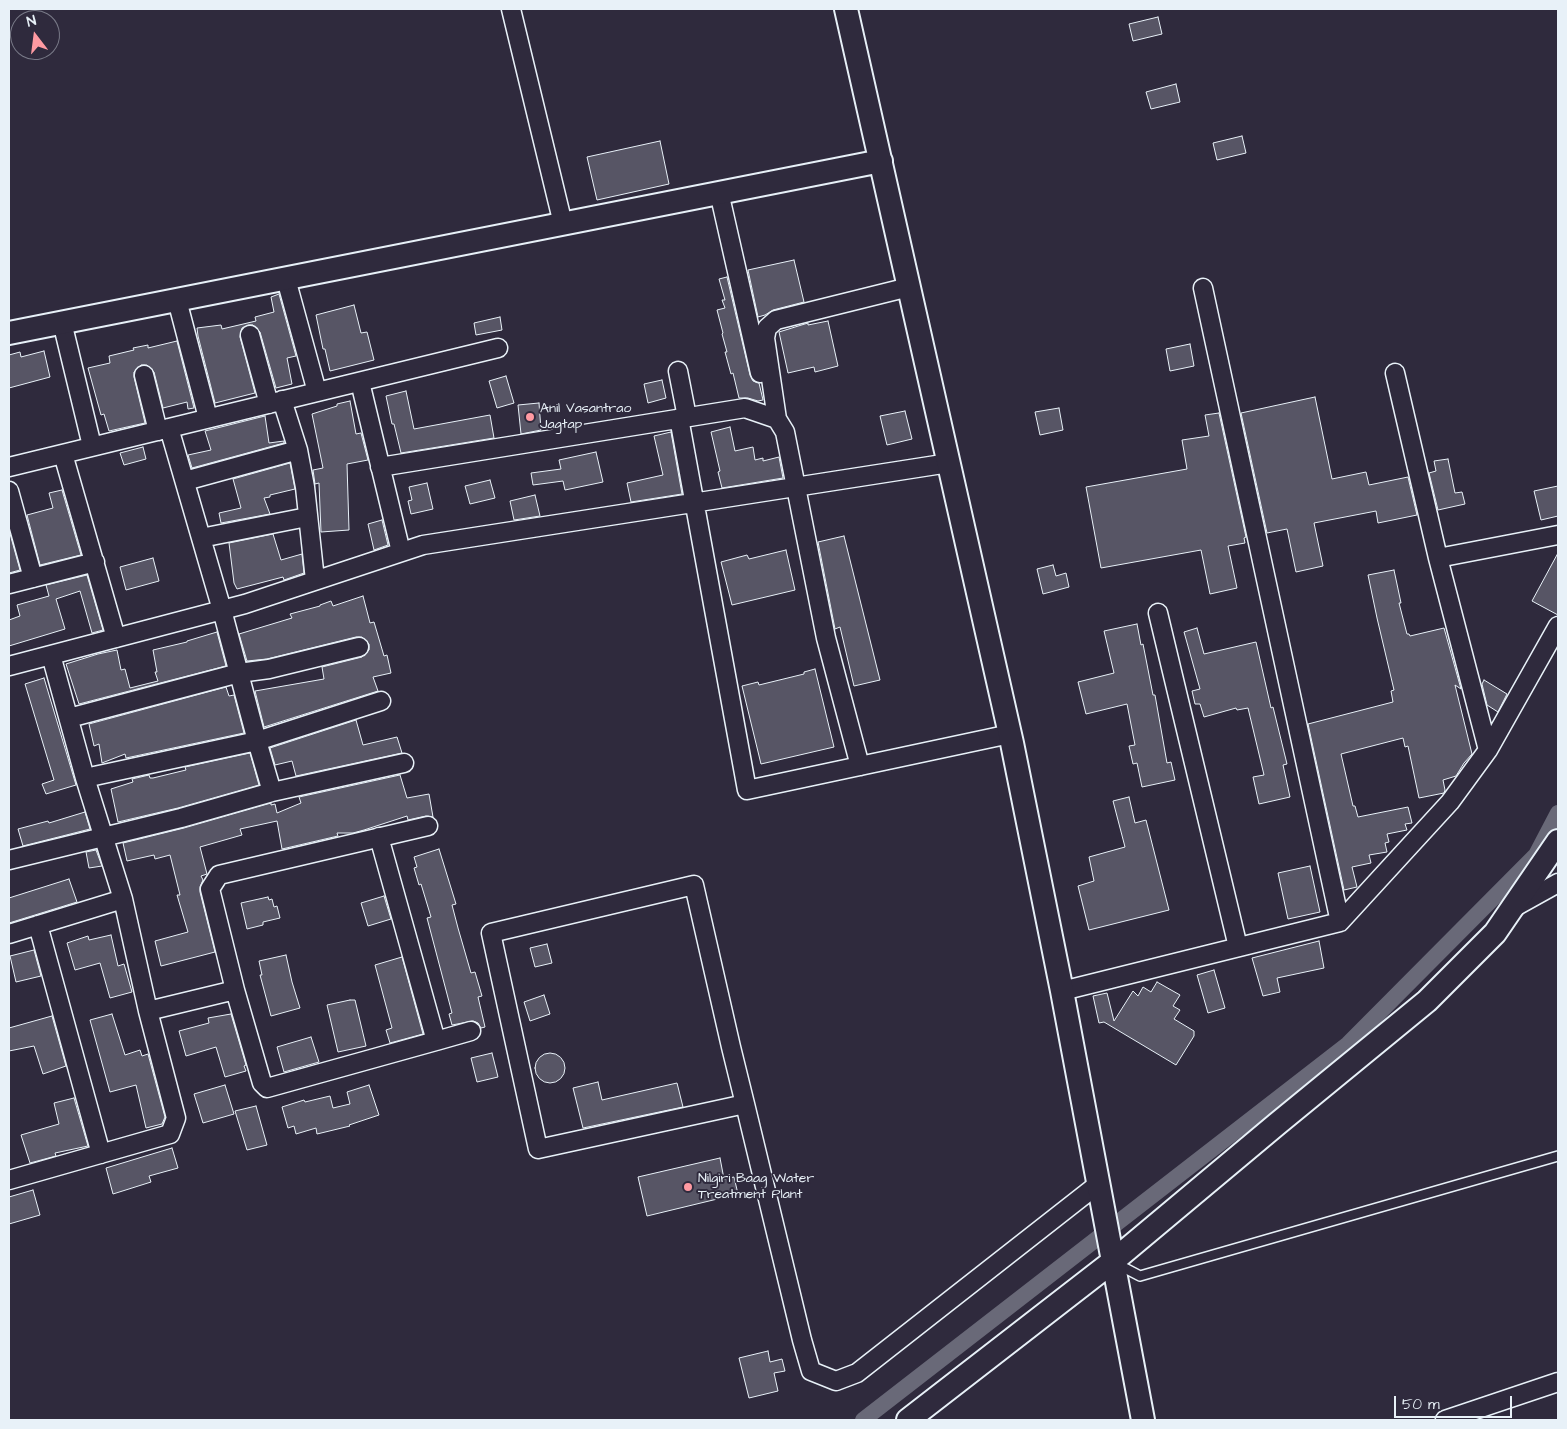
<!DOCTYPE html>
<html>
<head>
<meta charset="utf-8">
<style>
  body { margin:0 }
  #map { position:relative; width:1567px; height:1429px; overflow:hidden; background:#2f2a3d; font-family:"Architects Daughter",sans-serif }
  canvas { display:block }
  .frame { position:absolute; inset:0; border:10px solid #e8f1f8; pointer-events:none }
  .north { position:absolute; left:10px; top:10px; width:50px; height:50px; box-sizing:border-box; background:#2f2a3d; border:1px solid #797a88; border-radius:50%; rotate:345deg; font-size:14px; font-weight:700; line-height:20px; text-align:center; color:#e8f1f8 }
  .north::after { content:''; display:block; margin:auto; width:18px; height:22px; background:#ff9aa2; clip-path:polygon(50% 0,100% 100%,50% 72%,0 100%) }
  .scale { position:absolute; left:1394px; top:1396px; width:118px; height:22px; box-sizing:border-box; border:2px solid #e8f1f8; border-top:0; padding-left:6px; font-size:15px; line-height:18px; white-space:nowrap; color:#e8f1f8; -webkit-text-stroke:4px #2f2a3d; paint-order:stroke }
</style>
</head>
<body>
<div id="map">
<canvas width="1567" height="1429"></canvas>
<div class="frame"></div>
<div class="north">N</div>
<div class="scale">50 m</div>
</div>
<script>
const ctx = document.querySelector('canvas').getContext('2d');
ctx.lineJoin = 'round';
const shape = rows => new Path2D(rows.map(r => 'M' + r).join(''));
function stroke(path, color, width, dash) { ctx.strokeStyle = color; ctx.lineWidth = width; ctx.lineCap = dash ? 'butt' : 'round'; ctx.setLineDash(dash || []); ctx.stroke(path); }
function fill(path, color) { ctx.fillStyle = color; ctx.fill(path, 'evenodd'); }
function label(font, color, halo, rows, align = 'center') {
  ctx.font = font + ' "Architects Daughter",sans-serif'; ctx.lineWidth = 4; ctx.setLineDash([]); ctx.textBaseline = 'middle'; ctx.strokeStyle = halo; ctx.fillStyle = color; for (const [text, x, y, turn = 0] of rows) {
    ctx.save(); ctx.translate(x, y); ctx.rotate((+turn || 0) * Math.PI / 180); ctx.textAlign = isNaN(turn) ? turn : align; if (halo) ctx.strokeText(text, 0, 0); ctx.fillText(text, 0, 0); ctx.restore();
  }
}
const canal = shape([
  [863,1420,1348,1044,1536,855,1558,813]
]);
const building = shape([
  [1158,17,1162,34,1133,41,1129,24,1158,17],
  [1176,84,1180,102,1151,109,1146,92,1176,84],
  [1242,136,1246,153,1217,160,1213,143,1242,136],
  [660,141,669,184,597,200,587,157,660,141],
  [794,260,804,302,773,310,765,315,758,317,748,270,794,260],
  [727,277,750,375,753,381,759,383,763,400,758,401,748,398,739,398,733,373,731,374,725,352,727,352,722,334,723,333,717,310,725,308,722,300,725,300,719,279,727,277],
  [279,294,296,356,287,358,292,384,276,388,260,332,253,325,248,325,242,328,240,337,255,393,215,403,198,336,197,328,221,325,222,329,256,321,255,317,274,312,271,297,279,294],
  [354,305,361,333,367,332,374,360,330,371,325,349,323,349,316,315,354,305],
  [500,317,502,330,476,335,474,323,500,317],
  [828,321,838,366,815,372,814,367,788,373,779,332,808,323,808,325,828,321],
  [177,341,194,408,188,409,187,402,163,408,154,372,147,365,141,365,134,372,134,377,145,423,109,431,104,414,101,415,88,368,110,363,109,356,134,350,133,348,148,345,148,348,177,341],
  [1190,344,1194,366,1170,371,1166,349,1190,344],
  [44,351,50,377,9,388,9,355,20,352,21,357,44,351],
  [506,376,514,403,497,408,489,381,506,376],
  [662,380,666,398,648,403,644,384,662,380],
  [406,391,414,429,490,415,494,438,401,453,394,424,392,424,386,396,406,391],
  [1315,397,1332,479,1366,472,1369,485,1408,477,1417,515,1378,523,1376,511,1314,523,1323,566,1296,572,1287,529,1267,533,1241,413,1315,397],
  [350,401,356,434,361,433,368,460,347,464,349,530,321,532,319,483,315,484,313,470,323,468,312,414,337,406,337,404,350,401],
  [539,403,541,430,521,434,518,405,539,403],
  [1059,408,1063,430,1040,435,1035,412,1059,408],
  [905,411,912,439,887,445,880,416,905,411],
  [1219,413,1246,537,1244,538,1245,543,1228,546,1237,588,1210,594,1201,550,1101,568,1086,487,1187,469,1182,440,1209,436,1205,415,1219,413],
  [265,416,269,443,284,441,284,443,192,468,188,455,211,450,205,431,265,416],
  [730,427,735,451,753,447,755,460,763,458,763,461,779,457,783,478,722,488,718,472,720,471,711,432,730,427],
  [671,432,682,494,631,502,627,483,663,475,654,436,671,432],
  [143,447,146,459,124,465,120,453,143,447],
  [596,452,603,482,565,490,563,481,533,485,531,473,561,469,559,460,596,452],
  [1448,459,1455,493,1462,492,1465,504,1438,510,1429,473,1436,471,1434,461,1448,459],
  [290,463,295,489,270,495,270,497,264,498,270,514,221,523,219,513,241,508,233,479,290,463],
  [490,480,495,498,470,504,465,486,490,480],
  [427,483,433,509,411,514,408,501,412,500,409,487,427,483],
  [1558,486,1558,516,1541,520,1534,491,1558,486],
  [62,490,81,555,40,565,27,515,53,508,49,493,62,490],
  [535,495,540,516,514,520,510,501,535,495],
  [382,520,388,545,374,550,368,524,382,520],
  [9,530,20,570,9,573,9,530],
  [273,534,281,560,302,554,304,573,284,580,283,577,237,589,234,583,229,543,273,534],
  [844,536,880,680,854,686,840,627,835,629,818,542,844,536],
  [786,550,795,590,732,605,721,562,747,555,749,559,786,550],
  [1558,553,1558,615,1532,601,1558,553],
  [153,558,159,581,126,590,120,567,153,558],
  [1053,565,1056,576,1066,573,1069,587,1043,594,1037,569,1053,565],
  [1394,570,1401,603,1399,603,1407,634,1409,634,1410,636,1444,628,1461,689,1455,685,1472,754,1464,763,1456,776,1443,780,1445,790,1444,793,1419,798,1408,746,1405,747,1403,738,1341,754,1353,806,1355,806,1358,817,1408,807,1412,823,1405,824,1407,830,1387,834,1389,842,1385,843,1387,852,1369,855,1371,863,1352,867,1357,887,1344,890,1308,724,1393,702,1391,691,1394,690,1377,618,1368,575,1394,570],
  [87,575,103,630,92,633,80,591,56,599,65,629,9,646,9,620,20,616,17,605,49,596,46,585,87,575],
  [363,596,370,623,374,622,384,656,387,655,391,673,373,677,378,691,264,727,255,691,324,679,322,667,362,657,369,650,369,644,362,637,356,637,267,659,247,661,239,634,292,618,290,614,320,606,320,605,331,601,333,606,363,596],
  [1137,624,1141,645,1143,644,1153,695,1155,695,1167,763,1171,762,1175,780,1142,787,1137,763,1133,764,1129,746,1135,745,1127,704,1086,714,1078,682,1114,673,1104,631,1137,624],
  [1197,628,1204,654,1256,642,1271,708,1273,707,1287,764,1283,765,1290,797,1259,804,1253,777,1264,775,1248,708,1237,710,1236,708,1204,717,1200,704,1195,704,1192,691,1200,689,1184,632,1197,628],
  [217,632,226,666,79,704,66,664,98,654,117,650,121,670,125,669,130,688,158,681,155,672,157,672,153,650,187,642,187,641,217,632],
  [815,669,834,747,761,764,742,686,758,682,759,685,804,674,804,672,815,669],
  [44,678,76,785,46,794,42,784,54,780,25,684,44,678],
  [1484,680,1507,694,1498,712,1487,705,1482,684,1484,680],
  [226,687,229,696,234,695,244,733,126,758,125,754,102,763,99,744,94,746,89,724,226,687],
  [356,720,363,745,397,737,402,753,296,776,292,761,275,765,270,748,356,720],
  [250,753,259,785,178,808,118,822,111,789,133,782,132,779,149,775,150,778,153,778,186,770,185,767,250,753],
  [400,775,407,798,429,794,433,817,426,816,408,820,407,816,364,830,353,833,337,833,338,836,282,849,277,821,240,829,242,835,200,847,207,874,201,876,203,880,200,887,200,892,215,952,161,966,155,941,188,932,177,895,180,895,170,855,155,859,154,855,127,861,123,843,184,828,271,803,271,805,275,804,277,813,301,803,299,797,400,775],
  [1129,797,1135,823,1146,820,1169,910,1089,930,1078,886,1094,881,1089,857,1125,847,1113,801,1129,797],
  [85,812,90,829,23,846,18,829,48,821,49,823,85,812],
  [439,849,456,904,452,905,458,928,471,973,475,972,482,996,478,997,485,1027,481,1028,478,1023,473,1021,452,1025,449,1014,452,1013,427,918,431,917,421,884,419,885,414,868,417,867,414,857,439,849],
  [96,850,102,866,89,868,86,852,96,850],
  [1310,866,1320,912,1288,919,1278,873,1310,866],
  [69,879,77,902,9,923,9,898,69,879],
  [384,896,391,919,368,926,361,903,384,896],
  [268,897,269,900,272,899,274,907,277,906,280,918,263,922,263,925,247,929,241,903,268,897],
  [111,935,118,966,124,964,132,992,110,998,100,963,75,970,67,943,88,936,89,940,111,935],
  [1319,941,1324,968,1277,978,1280,992,1263,996,1252,958,1319,941],
  [547,944,552,963,535,967,530,948,547,944],
  [34,950,41,976,16,982,10,956,34,950],
  [286,955,292,982,300,1008,271,1016,260,975,262,975,259,961,286,955],
  [402,957,423,1034,390,1043,386,1030,392,1028,375,965,402,957],
  [1214,970,1225,1008,1208,1013,1197,975,1214,970],
  [1157,982,1180,995,1173,1006,1180,1010,1174,1019,1194,1031,1194,1036,1176,1065,1104,1022,1099,1023,1093,996,1107,993,1114,1021,1133,991,1138,996,1143,987,1151,992,1157,982],
  [544,995,550,1014,530,1021,524,1002,544,995],
  [350,1000,355,1000,366,1046,338,1052,327,1005,350,1000],
  [112,1014,125,1055,140,1050,142,1056,148,1054,165,1117,162,1124,146,1128,136,1085,110,1092,90,1020,112,1014],
  [231,1014,246,1065,244,1066,246,1071,225,1077,216,1047,186,1056,179,1031,209,1023,208,1018,231,1014],
  [52,1016,66,1066,43,1074,34,1046,9,1051,9,1028,52,1016],
  [311,1037,319,1062,284,1072,277,1047,311,1037],
  [492,1053,498,1077,477,1082,471,1058,492,1053],
  '535 1068a15 15 0 1 1 30 0a15 15 0 1 1-30 0Z',
  [598,1082,602,1100,677,1083,683,1107,583,1128,573,1088,598,1082],
  [225,1085,234,1114,203,1123,194,1094,225,1085],
  [369,1085,379,1115,349,1125,350,1126,317,1134,316,1128,296,1134,294,1126,288,1128,282,1107,304,1100,305,1102,330,1096,333,1108,350,1104,347,1092,369,1085],
  [74,1098,88,1146,55,1153,56,1156,30,1163,21,1135,59,1124,54,1103,74,1098],
  [256,1106,267,1145,247,1150,235,1111,256,1106],
  [172,1148,178,1168,149,1176,151,1182,113,1194,106,1168,172,1148],
  [720,1158,724,1179,734,1177,738,1194,647,1216,638,1177,720,1158],
  [33,1190,40,1215,9,1224,9,1197,33,1190],
  [768,1351,770,1362,782,1359,785,1371,774,1373,778,1391,749,1398,739,1358,768,1351]
]);
const service = shape([
  [1117,1264,1140,1276,1558,1156]
]);
const minor = shape([
  [511,9,563,224],
  [719,192,760,373],
  [286,279,317,392],
  [1203,288,1340,922],
  [177,300,208,418],
  [62,322,92,446],
  [250,335,269,404],
  [678,371,687,417],
  [1395,373,1438,558,1488,750],
  [144,375,158,431],
  [360,382,401,552],
  [282,400,298,450,305,487,315,580],
  [679,418,747,790,1010,734],
  [777,419,765,338,767,328,776,320,909,287],
  [169,428,222,610,257,741,272,792],
  [63,454,116,638],
  [9,467,498,348],
  [380,467,745,408,777,419,785,432,826,638,860,766],
  [185,481,298,450],
  [9,491,33,578],
  [201,538,307,517],
  [1438,558,1558,535],
  [9,584,95,562],
  [1158,613,1238,947],
  [9,666,245,604,423,545,949,463],
  [69,718,239,673,269,669,359,647],
  [85,778,257,741,381,701],
  [9,860,181,818,272,792,404,763],
  [1513,908,1558,883],
  [38,925,101,1154],
  [9,934,123,899],
  [235,990,262,1083,267,1088,436,1041,379,837],
  [1062,991,1340,922,1450,802,1488,750,1558,626],
  [148,1011,235,990,210,889,219,875,428,826],
  [436,1041,471,1031],
  [745,1104,538,1149,491,933,694,885,731,1047,745,1104,802,1340,811,1371,836,1381,857,1373,1097,1185],
  [9,1180,170,1134,176,1118,148,1011,123,899,85,778,51,655],
  [1445,1420,1558,1382]
]);
const tertiary = shape([
  [846,9,1012,743,1062,991,1143,1420],
  [9,333,881,161],
  [908,1420,1112,1262,1277,1124,1427,1001,1495,933,1558,841]
]);
const markers = [
  [530,417,5,"#ff9aa2"],
  [688,1187,5,"#ff9aa2"]
];
const poiNames = [
  ["Anil Vasantrao",540,409],
  ["Jagtap",540,425],
  ["Nilgiri Baag Water",698,1179],
  ["Treatment Plant",698,1195]
];
stroke(canal, '#696978', 16);
fill(building, '#575565');
stroke(building, '#e8f1f8', 1);
stroke(service, '#e8f1f8', 12);
stroke(minor, '#e8f1f8', 21);
stroke(tertiary, '#e8f1f8', 26);
stroke(service, '#2f2a3d', 9);
stroke(minor, '#2f2a3d', 18);
stroke(tertiary, '#2f2a3d', 22);
for (const [x, y, r, color] of markers) { const dot = new Path2D(); dot.arc(x, y, r, 0, 2 * Math.PI); ctx.fillStyle = color; ctx.fill(dot); stroke(dot, '#2f2a3d', 2); }
label('14px', '#e8f1f8', '#2f2a3d', poiNames, 'left');
</script>
</body>
</html>
